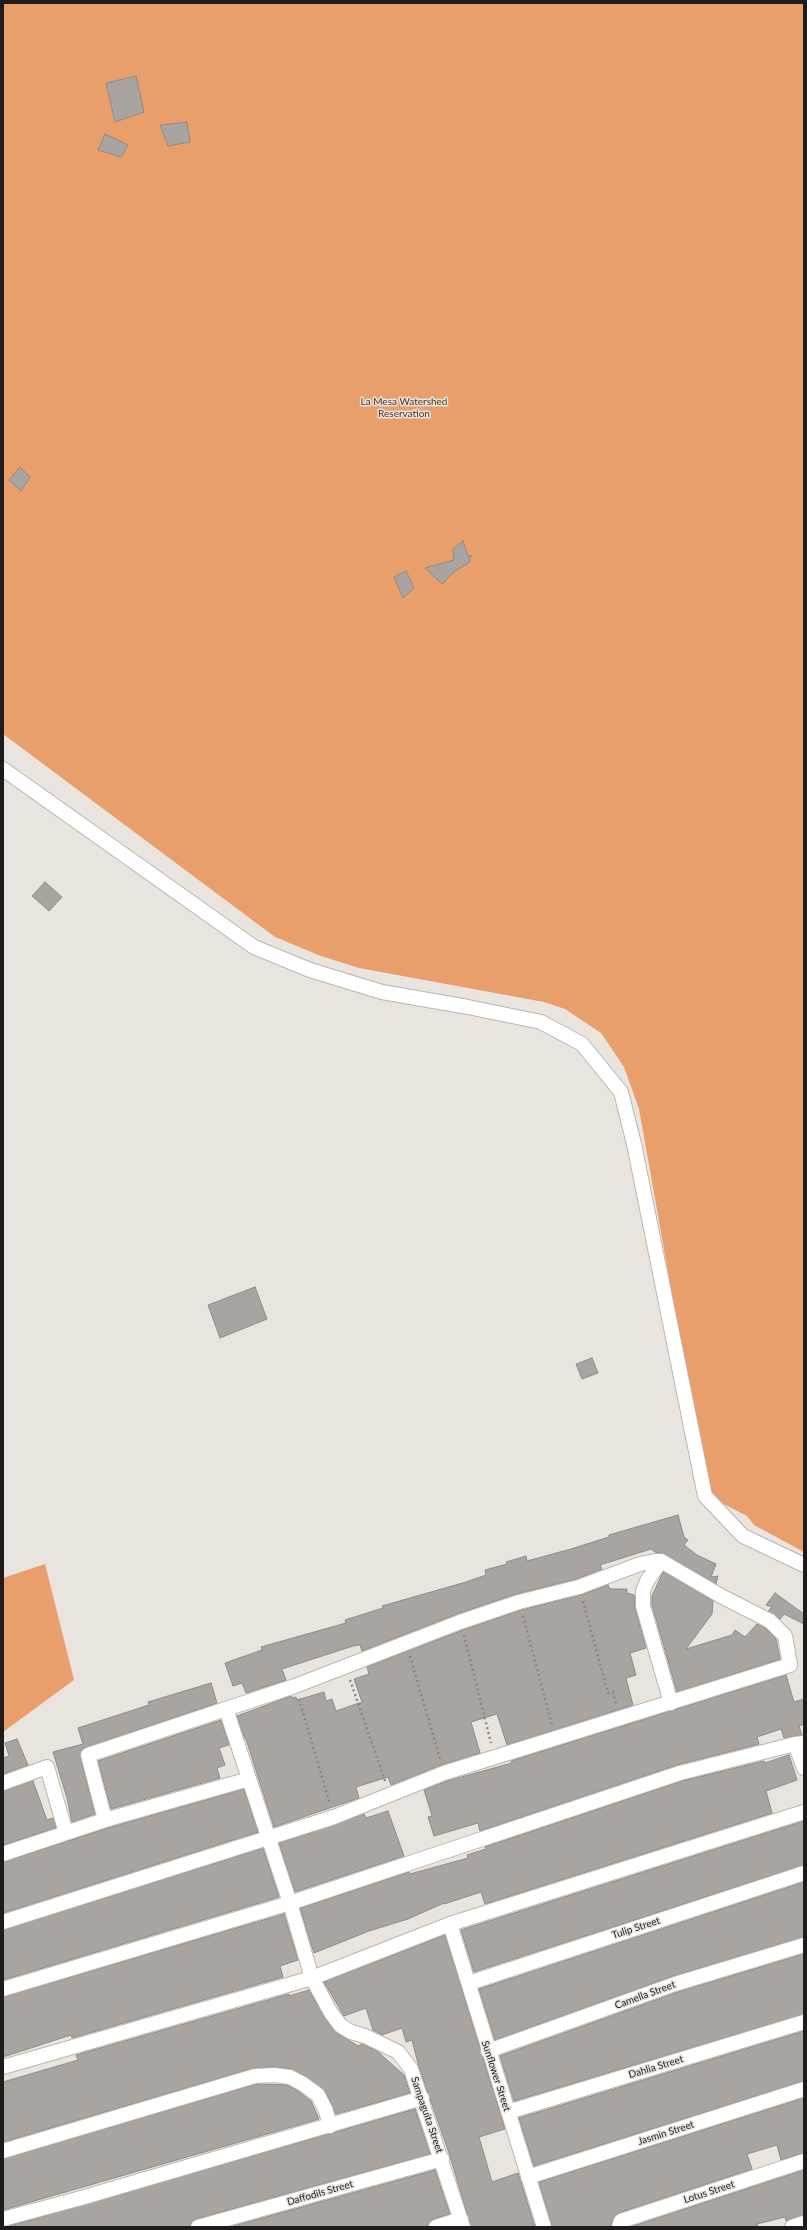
<!DOCTYPE html>
<html>
<head>
<meta charset="utf-8">
<style>
  body { margin:0 }
  #map { position:relative; width:807px; height:2230px; overflow:hidden; background:#eae4df; font-family:Lato,sans-serif }
  canvas { display:block }
  .frame { position:absolute; inset:0; border:4px solid #1e1b1a; pointer-events:none }
</style>
</head>
<body>
<div id="map">
<canvas width="807" height="2230"></canvas>
<div class="frame"></div>
</div>
<script>
const ctx = document.querySelector('canvas').getContext('2d');
ctx.lineJoin = 'round';
function fill(path, color) { ctx.fillStyle = color; ctx.fill(path, 'evenodd'); }
const shape = rows => new Path2D(rows.map(r => 'M' + r).join(''));
function stroke(path, color, width, dash) { ctx.strokeStyle = color; ctx.lineWidth = width; ctx.lineCap = dash ? 'butt' : 'round'; ctx.setLineDash(dash || []); ctx.stroke(path); }
function label(font, color, halo, rows, align = 'center') {
  ctx.font = font + ' Lato,sans-serif'; ctx.lineWidth = 3; ctx.setLineDash([]); ctx.textBaseline = 'middle'; ctx.strokeStyle = halo; ctx.fillStyle = color; for (const [text, x, y, turn = 0] of rows) {
    ctx.save(); ctx.translate(x, y); ctx.rotate((+turn || 0) * Math.PI / 180); ctx.textAlign = isNaN(turn) ? turn : align; if (halo) ctx.strokeText(text, 0, 0); ctx.fillText(text, 0, 0); ctx.restore();
  }
}
const green = shape([
  [3,3,804,3,804,1552,754,1525,747,1516,708,1496,639,1109,624,1067,601,1033,565,1009,544,1002,359,968,321,956,275,937,3,734],
  [45,1564,74,1680,3,1732,3,1578]
]);
const building = shape([
  [136,76,144,112,115,122,106,83,136,76],
  [187,122,190,142,168,146,160,125,187,122],
  [105,134,128,145,121,157,98,150,105,134],
  [20,467,30,477,21,491,9,480,20,467],
  [463,541,468,556,472,556,469,558,470,562,455,571,442,584,425,568,454,560,453,549,463,541],
  [406,571,414,588,403,598,394,577,406,571],
  [45,882,62,897,49,911,32,896,45,882],
  [255,1287,267,1319,220,1338,208,1305,255,1287],
  [592,1358,598,1373,582,1379,576,1364,592,1358],
  [678,1515,684,1537,688,1540,684,1545,697,1555,716,1564,711,1577,718,1576,716,1584,665,1554,655,1552,651,1549,600,1565,602,1569,576,1579,516,1594,457,1614,362,1651,360,1645,353,1646,282,1669,286,1680,246,1693,242,1683,233,1686,225,1663,262,1650,261,1647,346,1623,345,1620,383,1608,382,1606,466,1582,486,1575,485,1570,507,1564,506,1562,526,1556,527,1561,571,1549,609,1537,609,1535,678,1515],
  [663,1572,713,1601,712,1614,686,1649,732,1635,735,1630,745,1637,757,1624,765,1628,776,1639,780,1659,677,1692,652,1605,652,1596,663,1572],
  [608,1585,610,1589,627,1589,627,1593,634,1595,635,1608,646,1648,630,1653,636,1675,626,1678,633,1705,507,1745,497,1714,471,1722,480,1753,441,1765,391,1785,388,1777,356,1787,359,1798,274,1827,246,1739,245,1739,237,1716,291,1696,292,1698,296,1697,297,1700,324,1692,326,1701,332,1699,336,1711,362,1702,354,1679,369,1674,367,1667,463,1630,521,1610,581,1595,608,1585],
  [775,1593,804,1614,804,1624,784,1614,780,1619,768,1611,772,1607,766,1605,775,1593],
  [786,1675,794,1702,804,1699,804,1724,799,1726,802,1735,784,1738,781,1729,757,1737,759,1744,677,1765,480,1831,478,1823,434,1836,428,1817,432,1816,424,1790,447,1781,512,1763,511,1761,786,1675],
  [211,1683,217,1703,82,1749,80,1757,95,1814,72,1822,67,1798,53,1752,83,1744,78,1728,149,1705,148,1702,211,1683],
  [221,1720,229,1745,219,1748,225,1765,217,1768,220,1778,111,1809,98,1761,221,1720],
  [17,1739,28,1765,3,1774,3,1758,9,1756,5,1743,17,1739],
  [789,1755,797,1780,766,1791,772,1813,485,1904,481,1892,444,1904,444,1903,408,1919,369,1931,314,1953,300,1908,409,1872,410,1874,468,1858,467,1855,486,1849,485,1847,682,1781,764,1761,765,1763,789,1755],
  [33,1781,47,1820,53,1818,56,1828,3,1845,3,1791,33,1781],
  [244,1789,258,1832,3,1913,3,1862,108,1828,244,1789],
  [388,1811,404,1856,295,1892,279,1843,364,1814,366,1818,388,1811],
  [804,1821,804,1865,474,1972,461,1930,804,1821],
  [263,1848,279,1897,3,1980,3,1930,263,1848],
  [804,1882,804,1937,673,1976,495,2040,479,1989,804,1882],
  [284,1914,298,1960,280,1966,283,1977,72,2038,71,2035,3,2057,3,1997,284,1914],
  [445,1935,505,2129,479,2137,492,2182,518,2173,535,2227,471,2227,450,2156,419,2067,412,2040,406,2042,402,2028,382,2035,373,2030,366,2008,344,2016,324,1982,445,1935],
  [804,1954,804,2014,514,2101,500,2056,678,1992,804,1954],
  [309,1990,324,2017,334,2031,358,2046,362,2044,377,2051,404,2075,410,2093,336,2114,325,2091,307,2077,291,2069,274,2067,254,2068,3,2142,3,2082,78,2060,76,2055,289,1994,289,1996,309,1990],
  [804,2031,804,2081,534,2166,519,2118,804,2031],
  [256,2084,287,2085,298,2091,311,2101,319,2119,3,2210,3,2159,256,2084],
  [804,2098,804,2153,781,2160,777,2145,747,2154,752,2169,618,2213,613,2218,611,2227,552,2227,539,2182,804,2098],
  [415,2109,430,2154,196,2219,192,2221,190,2227,6,2227,415,2109],
  [435,2170,450,2214,433,2219,428,2225,423,2227,230,2227,435,2170],
  [804,2170,804,2215,786,2221,785,2217,757,2224,758,2227,630,2227,804,2170]
]);
const path = shape([
  [583,1601,608,1693,613,1692,616,1704],
  [523,1616,552,1725],
  [464,1635,491,1743],
  [410,1656,440,1759],
  [350,1680,385,1781],
  [299,1699,330,1804]
]);
const street = shape([
  [3,769,254,947,310,970,382,992,468,1007,541,1022,582,1044,621,1092,634,1144,705,1496,743,1536,804,1565],
  [661,1561,647,1581,643,1591,643,1606,671,1703],
  [226,1709,290,1903,312,1978,331,2013,341,2026,351,2032,365,2036,398,2052,411,2069,463,2227],
  [795,1744,804,1768],
  [3,1783,47,1767,66,1833],
  [3,1854,105,1820,249,1779],
  [3,1922,334,1817,444,1773,790,1665,785,1636,770,1621,721,1596,661,1561,655,1561,640,1564,579,1587,519,1602,460,1622,295,1686,88,1755,105,1820],
  [450,1924,544,2227],
  [469,1983,804,1873],
  [3,1989,290,1903,680,1773,795,1744,804,1743],
  [488,2051,675,1984,804,1945],
  [3,2067,312,1978,450,1924,804,1812],
  [508,2112,804,2022],
  [3,2151,255,2076,274,2075,290,2077,303,2084,318,2095,326,2111,330,2126],
  [528,2177,804,2089],
  [3,2219,81,2198,422,2098],
  [198,2227,442,2159],
  [436,2227,461,2219],
  [619,2227,621,2221,804,2161],
  [792,2227,804,2223]
]);
const parkNames = [
  ["La Mesa Watershed",404,402],
  ["Reservation",404,414]
];
const streetNames = [
  ["Tulip Street",636,1928,-18],
  ["Camella Street",645,1995,-20],
  ["Dahlia Street",656,2067,-17],
  ["Sunflower Street",496,2076,72],
  ["Sampaguita Street",427,2115,71],
  ["Jasmin Street",666,2133,-18],
  ["Lotus Street",709,2192,-18],
  ["Daffodils Street",320,2193,-16]
];
fill(green, '#e99f6c');
fill(building, '#aaa4a0');
stroke(building, '#908a86', 1);
stroke(street, '#bbb5b1', 16);
stroke(path, '#8b8784', 2.5, [2, 3]);
stroke(street, '#fff', 14);
label('10px', '#523019', '#eae4df', parkNames);
label('10px', '#1e1b1a', '#eae4df', streetNames);
</script>
</body>
</html>
